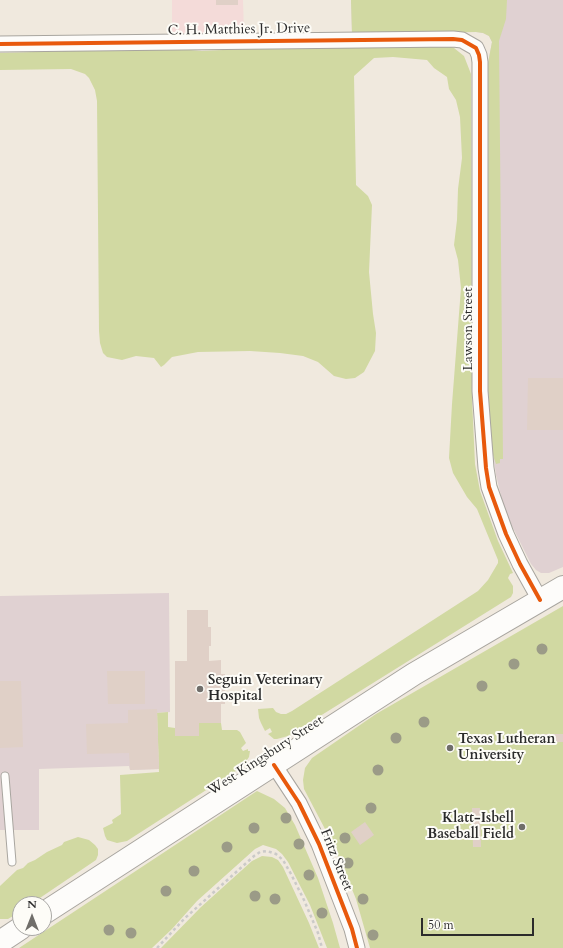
<!DOCTYPE html>
<html>
<head>
<meta charset="utf-8">
<style>
  body { margin:0 }
  #map { position:relative; width:563px; height:948px; overflow:hidden; background:#f0e9de; font-family:Cardo,serif }
  canvas { display:block }
  .north { position:absolute; left:12px; top:896px; width:40px; height:40px; box-sizing:border-box; background:#fdfcf7; border:1px solid #a9a8a5; border-radius:50%; rotate:0deg; font-size:11px; font-weight:700; line-height:16px; text-align:center; color:#2b2b2b }
  .north::after { content:''; display:block; margin:auto; width:14px; height:18px; background:#706e6a; clip-path:polygon(50% 0,100% 100%,50% 72%,0 100%) }
  .scale { position:absolute; left:421px; top:918px; width:113px; height:18px; box-sizing:border-box; border:2px solid #2b2b2b; border-top:0; padding-left:5px; font-size:12px; line-height:14px; white-space:nowrap; color:#2b2b2b; -webkit-text-stroke:3px #fdfcf7; paint-order:stroke }
</style>
</head>
<body>
<div id="map">
<canvas width="563" height="948"></canvas>
<div class="north">N</div>
<div class="scale">50 m</div>
</div>
<script>
const ctx = document.querySelector('canvas').getContext('2d');
ctx.lineJoin = 'round';
function fill(path, color) { ctx.fillStyle = color; ctx.fill(path, 'evenodd'); }
const shape = rows => new Path2D(rows.map(r => 'M' + r).join(''));
function stroke(path, color, width, dash) { ctx.strokeStyle = color; ctx.lineWidth = width; ctx.lineCap = dash ? 'butt' : 'round'; ctx.setLineDash(dash || []); ctx.stroke(path); }
function label(font, color, halo, rows, align = 'center') {
  ctx.font = font + ' Cardo,serif'; ctx.lineWidth = 4; ctx.setLineDash([]); ctx.textBaseline = 'middle'; ctx.strokeStyle = halo; ctx.fillStyle = color; for (const [text, x, y, turn = 0] of rows) {
    ctx.save(); ctx.translate(x, y); ctx.rotate((+turn || 0) * Math.PI / 180); ctx.textAlign = isNaN(turn) ? turn : align; if (halo) ctx.strokeText(text, 0, 0); ctx.fillText(text, 0, 0); ctx.restore();
  }
}
const built = shape([
  [172,0,243,0,244,34,172,35]
]);
const industrial = shape([
  [351,0,563,0,563,567,549,573,541,573,536,570,531,564,511,524,503,504,496,475,491,435,488,63,492,42,489,36,483,33,476,32,352,34],
  [169,593,170,712,157,713,159,769,130,770,129,766,39,769,39,830,0,830,0,596]
]);
const green = shape([
  [351,0,507,0,506,19,499,41,503,459,500,459,500,463,496,464,493,455,491,435,487,378,488,63,492,42,489,36,483,33,476,32,352,34],
  [448,46,454,48,464,56,471,74,472,399,475,464,480,491,498,541,513,573,510,574,508,578,513,586,513,593,511,597,288,736,277,739,274,739,268,734,272,732,270,728,265,731,261,723,259,718,258,709,273,708,276,712,281,714,286,714,292,711,478,591,488,580,498,563,498,560,477,509,467,497,453,473,449,458,452,404,461,288,458,260,454,245,457,220,458,189,462,158,460,117,456,100,449,89,447,77,434,68,427,60,393,57,374,58,354,76,356,185,368,196,372,205,369,272,373,314,376,333,375,351,364,372,355,378,346,379,334,376,318,362,303,356,280,353,250,351,198,352,172,357,164,365,161,367,154,358,136,356,122,360,107,357,103,353,100,343,99,331,97,101,95,90,89,78,85,74,71,69,0,70,0,53,165,48,202,51,243,49],
  [563,606,563,948,370,948,356,899,335,848,304,789,303,780,305,768,312,758,376,714],
  [168,712,168,727,175,728,175,736,199,736,199,723,221,723,222,730,237,730,240,732,246,743,241,748,243,751,248,749,248,751,250,751,249,757,242,767,127,841,117,843,107,840,105,836,103,828,113,823,112,820,121,814,120,775,159,772,157,713],
  [257,791,274,799,285,808,295,825,318,878,333,923,340,948,327,948,310,905,288,862,282,854,276,849,263,845,255,849,197,901,172,929,152,948,19,948],
  [78,837,89,840,95,845,98,849,98,855,96,860,31,904,20,904,20,911,13,916,8,919,0,919,0,886,17,870,23,868,28,863,35,860,47,852,62,845,64,842],
  [262,856,272,857,278,860,283,867,309,923,319,948,161,948,201,907,252,861]
]);
const building = shape([
  [216,0,238,0,238,5,216,5],
  [528,378,563,378,563,430,527,430],
  [187,610,208,610,208,627,211,627,211,646,209,646,209,661,221,660,221,674,225,674,225,704,221,704,221,723,199,723,199,736,175,736,175,661,187,661],
  [107,671,145,671,145,704,108,704],
  [0,681,21,681,23,747,0,748],
  [157,709,159,769,130,770,129,753,87,754,86,724,128,723,128,710],
  [542,734,563,734,563,742,542,742],
  [472,808,480,808,481,847,473,847],
  [365,822,374,835,360,845,351,832]
]);
const path = shape([
  [157,948,185,918,254,856,260,852,267,851,276,854,283,860,291,874,304,900,318,933,322,948]
]);
const lane = shape([
  [5,776,12,862]
]);
const street = shape([
  [0,44,453,39,462,40,476,48,479,55,480,62,480,391,486,468,489,487,506,534,520,564,540,600],
  [274,765,299,803,319,844,352,929,357,948]
]);
const primary = shape([
  [44,913,414,674,563,587],
  [0,942,21,928]
]);
const cycleway = shape([
  [0,44,453,39,462,40,476,48,479,55,480,62,480,391,486,468,489,487,506,534,520,564,540,600],
  [274,765,299,803,319,844,352,929,357,948]
]);
const trees = [
  [542,649],
  [514,664],
  [482,686],
  [424,722],
  [396,738],
  [378,770],
  [371,808],
  [286,818],
  [254,828],
  [345,838],
  [299,844],
  [227,847],
  [348,863],
  [194,871],
  [309,875],
  [166,891],
  [255,896],
  [275,899],
  [363,899],
  [322,913],
  [109,930],
  [131,933],
  [373,935]
];
const markers = [
  [200,689,4,"#706e6a"],
  [450,748,4,"#706e6a"],
  [522,827,4,"#706e6a"]
];
const streetNames = [
  ["C. H. Matthies Jr. Drive",239,30,-1],
  ["Lawson Street",469,329,-90],
  ["West Kingsbury Street",266,756,-33],
  ["Fritz Street",336,860,68]
];
const poiNames = [
  ["Seguin Veterinary",208,681],
  ["Hospital",208,697],
  ["Texas Lutheran",458,740],
  ["University",458,756],
  ["Klatt-Isbell",514,819,"right"],
  ["Baseball Field",514,835,"right"]
];
fill(built, '#f4dbd9');
fill(industrial, '#e0d1d2');
fill(green, '#d1d9a2');
fill(building, '#e0d0c7');
stroke(lane, '#a8a59f', 9);
stroke(street, '#a8a59f', 17);
stroke(primary, '#a8a59f', 24);
stroke(path, '#cbcac8', 2.5, [3, 3]);
stroke(lane, '#fdfcfa', 7);
stroke(street, '#fdfcfa', 15);
stroke(primary, '#fdfcfa', 22);
stroke(cycleway, '#e8590c', 4);
ctx.fillStyle = '#9b9b87';
for (const [x, y] of trees) { ctx.beginPath(); ctx.arc(x, y, 5.5, 0, 2 * Math.PI); ctx.fill(); }
for (const [x, y, r, color] of markers) { const dot = new Path2D(); dot.arc(x, y, r, 0, 2 * Math.PI); ctx.fillStyle = color; ctx.fill(dot); stroke(dot, '#fdfcf7', 1.5); }
label('14px', '#2b2b2b', '#fdfcf7', streetNames);
label('bold 14px', '#2b2b2b', '#fdfcf7', poiNames, 'left');
</script>
</body>
</html>
